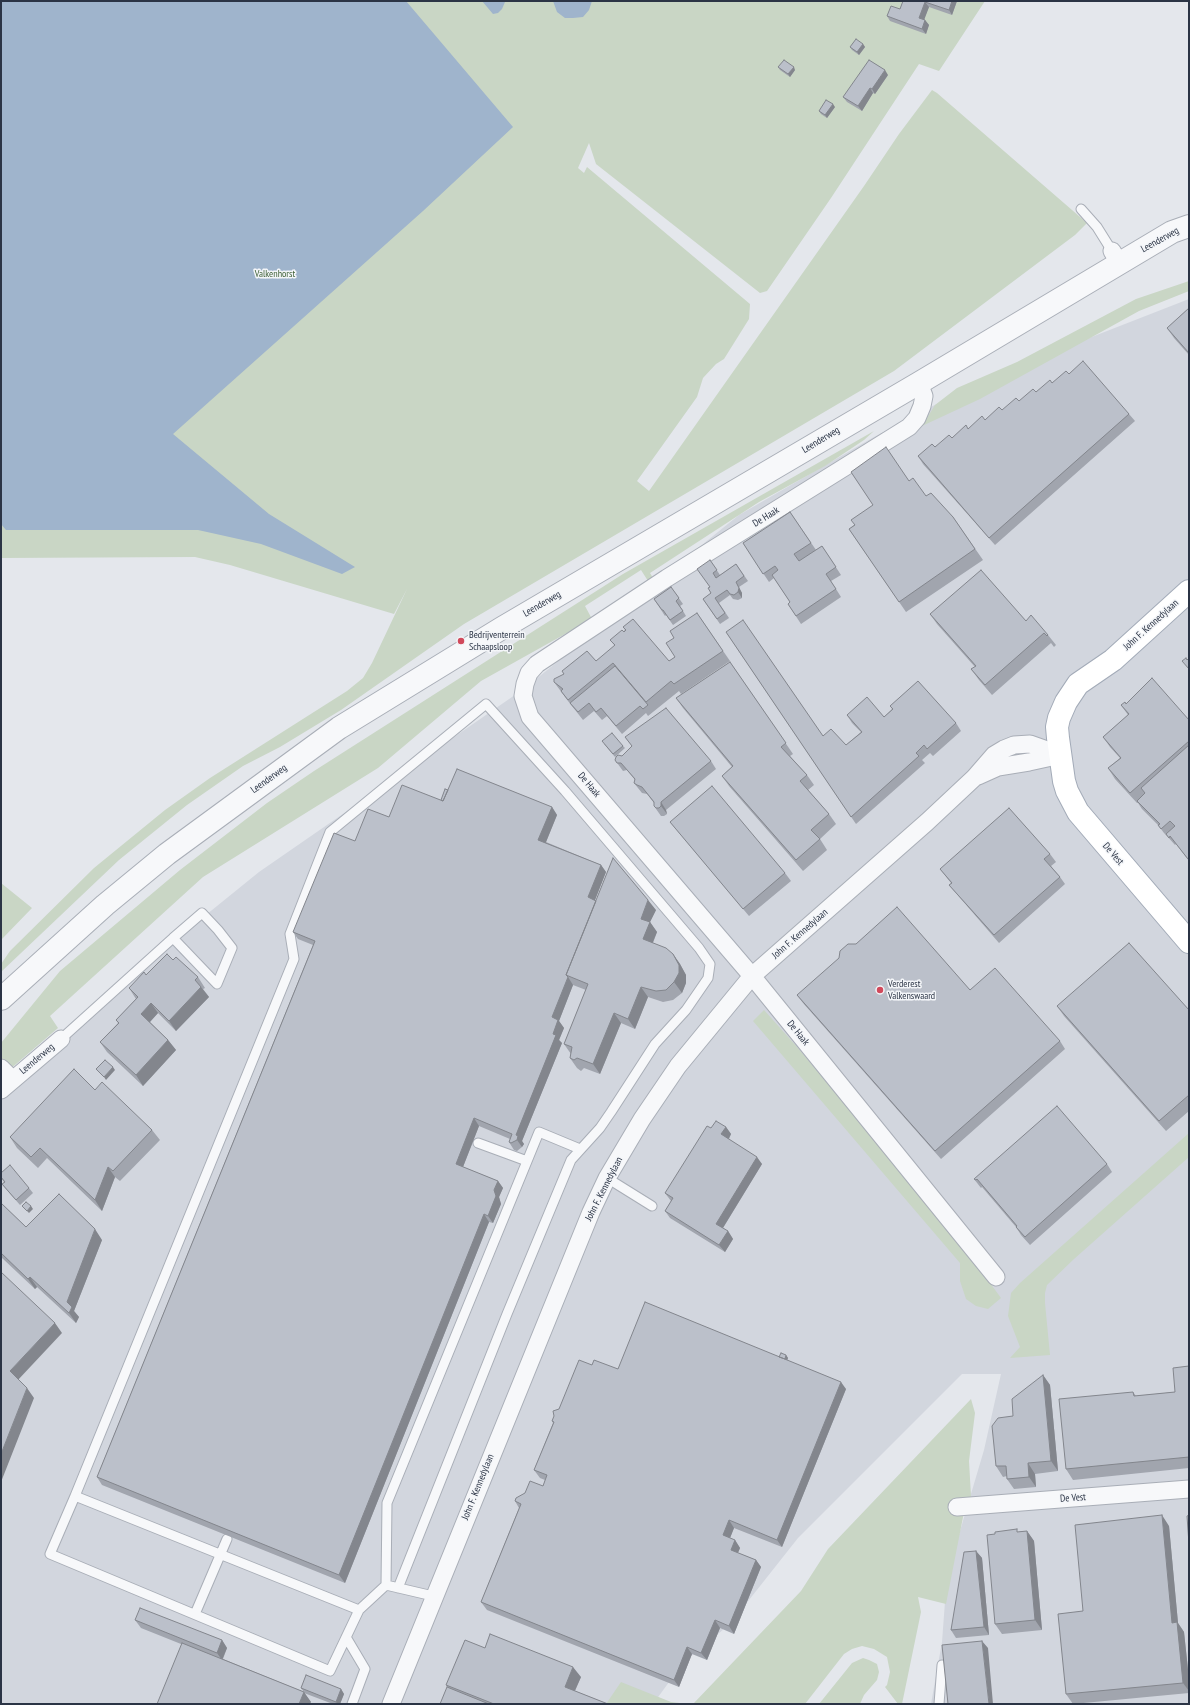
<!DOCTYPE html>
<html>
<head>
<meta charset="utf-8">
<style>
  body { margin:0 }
  #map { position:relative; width:1190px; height:1705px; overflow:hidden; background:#e4e7ec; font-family:"PT Sans Narrow",sans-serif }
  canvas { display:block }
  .frame { position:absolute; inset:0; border:2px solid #2b3445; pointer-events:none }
</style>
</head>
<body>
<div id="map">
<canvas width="1190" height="1705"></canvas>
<div class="frame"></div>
</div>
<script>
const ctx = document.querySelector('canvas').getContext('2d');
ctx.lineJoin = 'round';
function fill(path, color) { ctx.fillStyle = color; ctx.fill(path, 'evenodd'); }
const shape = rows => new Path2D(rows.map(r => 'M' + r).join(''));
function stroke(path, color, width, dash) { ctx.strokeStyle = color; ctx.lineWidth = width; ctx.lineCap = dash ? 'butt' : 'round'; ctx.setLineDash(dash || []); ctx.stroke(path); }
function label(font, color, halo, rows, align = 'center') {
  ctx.font = font + ' "PT Sans Narrow",sans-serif'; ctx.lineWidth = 3; ctx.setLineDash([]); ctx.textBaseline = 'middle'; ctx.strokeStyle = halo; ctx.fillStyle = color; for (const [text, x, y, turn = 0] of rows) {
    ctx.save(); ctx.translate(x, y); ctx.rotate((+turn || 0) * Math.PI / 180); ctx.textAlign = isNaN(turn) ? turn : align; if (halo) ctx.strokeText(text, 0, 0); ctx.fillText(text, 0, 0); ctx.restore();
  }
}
const built = shape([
  [1189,299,1189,1704,931,1704,942,1642,947,1575,984,1450,1001,1374,962,1374,798,1538,730,1624,683,1663,653,1704,1,1704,1,1081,259,872,525,688,739,515,874,437,984,379]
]);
const green = shape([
  [1,1,985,1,939,71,919,64,831,198,767,291,760,293,596,164,589,143,578,168,584,173,587,167,750,304,749,319,724,359,716,364,703,378,697,397,637,481,649,491,864,186,899,134,932,90,937,93,1087,223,1075,235,894,371,464,624,341,710,280,747,243,766,187,805,119,860,1,972,1,964,10,951,94,868,165,810,210,778,347,691,363,678,372,663,407,589,394,614,230,565,195,557,1,558],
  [1189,281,1189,291,1139,311,980,399,922,426,935,405,957,388,1017,362,1136,299],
  [874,431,864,440,825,466,759,502,650,573,653,578,648,581,641,570,585,606,592,619,481,681,378,768,203,877,50,1016,58,1028,1,1077,1,1043,60,971,180,870,267,803,314,771,623,574],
  [1,883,32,908,2,939,1,939],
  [764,1010,798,1048,892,1161,971,1257,1001,1298,988,1309,976,1306,966,1299,960,1281,960,1263,753,1021],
  [1189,1133,1189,1157,1074,1259,1047,1285,1045,1293,1045,1303,1050,1355,1010,1358,1020,1347,1008,1316,1011,1293,1020,1283],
  [971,1399,975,1413,969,1461,971,1496,964,1512,946,1604,918,1597,921,1612,902,1704,898,1704,885,1687,887,1685,890,1672,887,1657,874,1649,862,1646,852,1649,844,1654,805,1704,693,1704,801,1591,828,1549],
  [863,1658,869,1660,877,1664,879,1672,877,1680,864,1695,860,1704,819,1704,852,1663],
  [621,1682,671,1702,688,1704,606,1704]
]);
const water = shape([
  [1,1,406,1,513,127,423,211,173,434,269,514,355,567,342,574,261,544,198,530,6,530,1,524],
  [482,1,505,1,505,2,502,9,498,13,493,14],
  [553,1,592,1,589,10,583,17,573,18,565,18,557,12]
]);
const service = shape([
  [1081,209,1097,227,1112,251],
  [61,1039,173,938,202,913,218,930,232,948,217,984,173,938],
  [478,1143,527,1161],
  [607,1178,652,1206],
  [75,1496,50,1554,330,1671,359,1610],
  [386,1585,387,1503,539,1132,580,1149],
  [398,1588,507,1314,571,1160,600,1128,611,1112,655,1044,686,1010,708,978,710,964,699,948,565,791,486,704,330,832,290,934,294,959,75,1496,359,1610,386,1585,433,1596],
  [195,1614,227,1539],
  [346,1637,365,1669,352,1704],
  [939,1704,942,1665]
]);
const minor = shape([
  [1112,251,1120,264],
  [919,383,924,396,922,406,917,418,909,427,667,578,537,664,529,673,525,684,523,696,530,717,752,976,996,1277],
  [978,776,998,767,1029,762,1061,755],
  [1,1068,13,1080],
  [1,1090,61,1039],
  [957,1507,1189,1489],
  [391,1704,591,1212,607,1178,642,1119,678,1066,752,976,927,822,974,778,994,755,1004,749,1014,745,1030,744,1061,755]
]);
const tertiary = shape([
  [1,999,105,905,167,854,339,728,502,628,919,383,1172,232,1189,226]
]);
const primary = shape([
  [1189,591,1113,660,1078,684,1066,702,1059,718,1057,727,1058,738,1064,781,1067,791,1078,812,1189,942]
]);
const wall = shape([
  [903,1,957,1,952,15,929,7,924,19,925,20,929,25,926,34,890,21,887,16,900,9],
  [863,44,865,47,859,55,852,50,850,47],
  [778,67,795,70,790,77,780,70],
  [888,75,875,94,873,93,862,111,847,102,843,97],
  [835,107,827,118,821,114,819,111],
  [1189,308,1189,355,1174,338,1167,328],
  [1069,374,1129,414,1135,421,995,545,923,464,918,456],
  [909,481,926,496,953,517,983,560,906,612,849,529],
  [790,512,816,550,822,546,841,575,831,581,841,597,801,624,788,604,790,602,774,578,769,582,743,543],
  [710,560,720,575,736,564,748,581,739,587,742,593,742,598,738,600,733,599,730,595,719,603,729,618,720,624,703,599,711,593,709,587],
  [671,587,683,604,680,606,686,616,673,625,666,615,665,616,654,599],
  [697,613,730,661,681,694,679,691,648,716,646,713,622,734,607,716,602,720,594,711,583,720,568,701,554,682,596,661,615,646,610,640,625,630,623,627,669,661,675,657,674,638],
  [930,614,1026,621,1048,635,1056,645,1054,647,1051,643,992,695,979,680,971,669,975,667,937,624],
  [726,632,823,736,846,745,861,732,852,723,847,715,884,717,892,709,890,706,956,723,961,731,933,756,930,753,922,760,925,763,856,824],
  [730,662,793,754,790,756,807,775,814,785,808,790,829,814,836,824,820,839,827,850,803,871,729,786,722,776,732,767,683,708,676,698],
  [1126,704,1189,720,1189,861,1176,844,1175,845,1167,836,1164,833,1158,825,1142,809,1138,803,1137,803,1115,779,1108,768,1120,758,1110,747,1103,737,1128,715,1121,705],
  [625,737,711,761,716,769,666,810,667,814,664,816,661,816,654,806,654,803,647,794,642,793,634,783,635,780,627,770,623,771,615,760,622,756,632,746],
  [604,744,623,746,625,748,615,757],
  [448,790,552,807,557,815,546,842,601,865,606,872,595,900,656,910,650,922,657,932,653,943,673,954,680,964,686,975,686,983,682,993,673,1000,663,1002,648,997,635,1029,621,1023,600,1074,584,1068,581,1071,577,1068,570,1058,571,1054,564,1044,586,990,573,985,559,1021,564,1028,559,1040,562,1043,522,1141,524,1144,522,1147,517,1151,514,1150,509,1142,510,1139,479,1126,463,1167,498,1181,503,1188,499,1197,501,1204,493,1223,489,1222,345,1583,102,1485,97,1477,313,945,298,939,293,932,355,841,389,817,441,800],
  [670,822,785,873,791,881,749,916,676,829],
  [1050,854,1056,862,1051,866,1060,877,1065,884,999,943,955,892,949,885,951,883,940,869],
  [146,975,198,977,205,988,203,989,209,997,176,1031,158,1013,150,1022,168,1040,176,1050,143,1086,107,1052,100,1042,118,1023,116,1020,136,999,129,988],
  [970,990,1060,1041,1065,1049,941,1159,803,1003,797,995],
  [1057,1006,1189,1010,1189,1111,1166,1131,1064,1016],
  [95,1090,152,1130,160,1140,120,1181,115,1177,102,1211,47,1158,38,1168,17,1148,10,1137],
  [726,1127,731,1134,729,1139,762,1164,723,1228,728,1231,733,1239,725,1252,670,1218,665,1211,671,1201,665,1193,711,1128],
  [1107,1164,1112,1172,1030,1245,1021,1235,1016,1227,982,1187,981,1188,974,1179],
  [1,1173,29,1188,33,1193,20,1205,6,1189,2,1184,4,1182,1,1178],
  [1,1203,26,1227,102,1240,74,1311,79,1317,76,1323,37,1287,35,1289,1,1257],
  [786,1355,788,1358,787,1360,846,1389,782,1547,734,1528,730,1538,735,1540,740,1548,738,1553,756,1560,761,1567,734,1634,720,1628,707,1660,692,1654,679,1687,487,1610,481,1602,519,1508,515,1501,543,1486,545,1480,540,1478,534,1470,553,1423,552,1421,559,1409,592,1365,618,1369,779,1357],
  [1189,1366,1189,1468,1073,1480,1066,1469,1133,1392,1136,1396,1175,1392],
  [1043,1375,1050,1385,1058,1471,1035,1474,1036,1487,1014,1489,1007,1479,1007,1476,1003,1477,996,1466,1013,1416],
  [1169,1526,1178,1623,1184,1632,1189,1679,1189,1693,1073,1704,1066,1694,1083,1611],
  [1027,1531,1034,1541,1042,1630,1002,1634,995,1624,1019,1532],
  [976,1551,982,1558,989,1635,956,1638,951,1630],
  [135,1620,222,1640,227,1648,223,1659,304,1692,301,1688,341,1689,344,1694,340,1704,333,1704,304,1693,311,1702,181,1644,141,1628],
  [485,1648,581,1677,575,1691,608,1704,440,1704,448,1688,446,1685]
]);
const shadedWall = shape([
  [952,1,957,1,952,15,949,10],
  [925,2,929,7,923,23,919,18],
  [925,20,929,25,926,34,922,29],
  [863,44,865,47,859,55,857,52],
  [794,67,795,70,790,77,788,74],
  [885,70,888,75,875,94,872,89],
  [870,88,873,93,862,111,858,106],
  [833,104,835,107,827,118,825,115],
  [736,582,742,593,742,598,738,592],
  [661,802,666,810,667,814,661,806],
  [552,807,557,815,544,847,538,840],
  [601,865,606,872,593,905,588,897],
  [648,900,656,910,650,922,657,932,650,949,643,939,641,919],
  [673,954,680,964,686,975,686,983,682,993,674,982],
  [568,977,573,985,559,1021,564,1028,559,1040,562,1043,522,1141,524,1144,522,1147,517,1140,516,1135,553,1034,552,1017],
  [201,987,209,997,176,1031,169,1021],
  [641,987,648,997,635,1029,628,1019],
  [151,1003,158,1013,148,1024,141,1014],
  [614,1013,621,1023,600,1074,593,1064],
  [168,1040,176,1050,143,1086,136,1075],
  [113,1067,115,1070,106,1080,104,1077],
  [474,1118,479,1126,461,1172,456,1164],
  [726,1127,731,1134,727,1142,721,1134],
  [757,1157,762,1164,721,1231,716,1224],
  [108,1167,115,1177,102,1211,95,1200],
  [498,1181,503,1188,499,1197,501,1204,493,1223,488,1216,494,1190],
  [31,1206,33,1209,29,1213,27,1211],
  [484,1214,489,1222,345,1583,339,1575],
  [95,1229,102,1240,74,1311,79,1317,76,1323,69,1313,67,1302],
  [728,1231,733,1239,725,1252,719,1245],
  [30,1277,37,1287,35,1289,28,1279],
  [55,1323,62,1333,17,1381,10,1371],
  [786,1355,788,1358,786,1363,784,1360],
  [1043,1375,1050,1385,1058,1471,1051,1461],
  [841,1382,846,1389,782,1547,777,1540],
  [27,1388,34,1398,1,1482,1,1454],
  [1028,1463,1035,1474,1036,1487,1029,1477],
  [1162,1515,1169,1526,1178,1623,1184,1632,1189,1679,1189,1691,1183,1683,1172,1623],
  [729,1520,734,1528,728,1543,723,1535],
  [1027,1531,1034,1541,1042,1630,1035,1620],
  [735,1540,740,1548,736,1557,731,1550],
  [976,1551,982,1558,989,1635,984,1627],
  [756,1560,761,1567,734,1634,729,1626],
  [715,1620,720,1628,707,1660,701,1653],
  [222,1640,227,1648,222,1660,217,1653],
  [982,1641,988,1648,993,1704,989,1704],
  [687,1647,692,1654,679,1687,674,1680],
  [573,1667,581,1677,572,1697,565,1687],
  [341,1689,344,1694,340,1704,337,1704,336,1702],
  [304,1692,311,1702,310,1704,299,1704]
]);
const building = shape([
  [903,1,952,1,949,10,925,2,919,18,925,20,922,29,887,16,891,6,900,9,903,1],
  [856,39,863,44,857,52,850,47,856,39],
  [784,60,794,67,788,74,778,67,784,60],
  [869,60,885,70,872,89,870,88,858,106,843,97,869,60],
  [826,100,833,104,825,115,819,111,826,100],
  [1189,308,1189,353,1167,328,1189,308],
  [1083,361,1129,414,989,538,918,456,932,444,935,447,949,435,952,438,966,425,968,429,982,416,985,420,999,407,1002,410,1016,398,1019,401,1033,389,1036,392,1050,380,1052,383,1066,371,1069,374,1083,361],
  [886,447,909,481,913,478,926,496,931,493,953,517,975,549,899,602,849,529,855,525,851,520,873,505,851,472,886,447],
  [790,512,811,543,794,554,799,561,822,546,836,567,826,574,836,589,796,616,788,604,790,602,772,575,778,570,775,566,763,574,743,543,790,512],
  [710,560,717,570,713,573,716,578,736,564,744,576,736,582,739,588,738,592,734,595,730,594,727,590,715,598,725,613,717,619,703,599,711,593,708,588,710,587,697,569,710,560],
  [981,570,1026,621,1031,615,1048,635,1047,636,1044,633,985,685,971,669,976,666,930,614,981,570],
  [671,587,679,598,676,601,683,611,670,620,663,610,662,610,654,599,671,587],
  [697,613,723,651,674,684,671,681,646,702,613,663,568,700,561,691,563,689,554,682,554,679,564,674,562,671,587,651,596,661,615,645,610,640,622,630,624,632,626,630,623,627,633,619,669,661,675,657,666,643,674,638,670,631,697,613],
  [743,620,823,736,831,729,846,745,862,732,847,715,867,697,884,717,893,709,890,706,918,681,956,723,927,749,924,745,916,753,919,756,851,817,726,632,743,620],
  [1186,658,1187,660,1189,658,1189,669,1182,661,1186,658],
  [730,662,786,743,781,747,807,775,800,781,829,814,811,830,820,839,796,860,722,776,733,766,676,698,730,662],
  [615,666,648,705,643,709,640,706,616,726,601,708,596,712,589,703,578,712,570,703,615,666],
  [1152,678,1189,720,1189,741,1130,793,1108,768,1121,758,1103,737,1129,714,1121,705,1125,702,1126,704,1152,678],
  [666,708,711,761,661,802,661,806,659,808,656,808,654,806,654,802,642,787,637,785,634,783,635,779,621,763,617,763,615,760,616,757,618,755,622,756,632,746,625,737,666,708],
  [612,733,623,746,613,754,602,741,612,733],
  [1189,745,1189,858,1188,859,1170,836,1169,838,1166,834,1175,826,1170,821,1161,829,1158,825,1160,824,1137,801,1145,793,1141,788,1189,745],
  [457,769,552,807,538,840,601,865,588,897,596,901,566,975,568,977,552,1017,558,1020,553,1034,556,1035,516,1135,518,1136,517,1140,511,1143,509,1142,512,1134,474,1118,456,1164,498,1181,494,1190,496,1196,488,1216,484,1214,339,1575,97,1477,315,941,293,932,334,833,355,841,368,809,389,817,402,785,443,801,457,769],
  [712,786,785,873,743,909,670,822,712,786],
  [445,789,448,790,443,801,441,800,445,789],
  [1009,808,1050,854,1044,859,1060,877,994,935,949,885,952,883,940,869,1009,808],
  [613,858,648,900,641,919,650,922,643,939,666,948,673,954,679,965,679,973,674,982,666,990,656,991,641,987,628,1019,614,1013,593,1064,577,1058,574,1060,570,1058,572,1047,564,1044,588,984,566,975,613,858],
  [897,907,970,990,995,968,1060,1041,935,1151,797,995,839,958,840,951,848,944,856,944,897,907],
  [1129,943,1189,1010,1189,1095,1159,1121,1057,1006,1129,943],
  [167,954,173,960,176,957,198,977,195,980,201,987,169,1021,151,1003,141,1014,168,1040,136,1075,100,1042,119,1023,116,1020,138,997,129,988,144,972,146,975,167,954],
  [105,1060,113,1067,104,1077,96,1069,105,1060],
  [74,1069,95,1090,102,1082,152,1130,113,1171,108,1167,95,1200,40,1148,31,1157,10,1137,74,1069],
  [1057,1106,1107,1164,1025,1237,1016,1227,1017,1226,977,1179,976,1180,974,1179,1057,1106],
  [716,1121,726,1127,721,1134,757,1157,716,1224,728,1231,719,1245,665,1211,673,1198,665,1193,707,1126,711,1128,716,1121],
  [10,1165,29,1188,16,1200,2,1184,5,1182,1,1177,1,1173,10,1165],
  [59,1194,95,1229,67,1302,72,1307,69,1313,30,1277,28,1279,1,1253,1,1203,26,1227,59,1194],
  [26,1202,31,1206,27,1211,22,1206,26,1202],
  [1,1272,55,1323,10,1371,27,1388,1,1454,1,1272],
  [645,1302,841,1382,777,1540,729,1520,723,1535,735,1540,731,1550,756,1560,729,1626,715,1620,701,1653,687,1647,674,1680,481,1602,521,1504,515,1501,516,1498,525,1493,530,1481,543,1486,547,1475,534,1470,554,1422,552,1421,554,1416,553,1411,559,1409,579,1360,592,1365,594,1360,618,1369,645,1302],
  [781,1353,786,1355,785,1359,779,1357,781,1353],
  [1189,1366,1189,1457,1066,1469,1059,1399,1133,1392,1134,1396,1175,1392,1173,1368,1189,1366],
  [1043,1375,1051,1461,1028,1463,1029,1477,1007,1479,1006,1466,996,1466,992,1426,998,1418,1013,1416,1012,1399,1043,1375],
  [1162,1515,1172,1623,1177,1622,1183,1683,1066,1694,1058,1614,1083,1611,1075,1525,1162,1515],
  [1189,1515,1189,1544,1187,1516,1189,1515],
  [1017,1529,1017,1532,1027,1531,1035,1620,995,1624,987,1535,995,1534,995,1532,1017,1529],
  [976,1551,984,1627,951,1630,964,1552,976,1551],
  [140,1608,222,1640,217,1653,135,1620,140,1608],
  [490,1634,573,1667,565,1687,608,1704,494,1704,446,1685,465,1640,485,1648,490,1634],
  [982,1641,989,1704,948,1704,942,1645,982,1641],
  [182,1643,304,1692,299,1704,157,1704,182,1643],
  [306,1675,341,1689,336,1702,301,1688,306,1675],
  [447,1687,489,1704,440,1704,447,1687]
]);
const markers = [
  [461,641,4,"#d1495b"],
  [880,990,4,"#d1495b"]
];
const streetNames = [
  ["Leenderweg",1160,240,-29],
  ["Leenderweg",821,440,-31],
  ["De Haak",766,517,-32],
  ["Leenderweg",542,604,-30],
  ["John F. Kennedylaan",1151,625,-42],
  ["Leenderweg",269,779,-36],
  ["De Haak",589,785,50],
  ["De Vest",1113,854,49],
  ["John F. Kennedylaan",800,934,-41],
  ["De Haak",798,1033,51],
  ["Leenderweg",37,1059,-40],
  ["John F. Kennedylaan",604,1189,-63],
  ["John F. Kennedylaan",478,1487,-68],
  ["De Vest",1073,1498,-4]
];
const parkNames = [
  ["Valkenhorst",275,274]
];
const poiNames = [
  ["Bedrijventerrein",469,635],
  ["Schaapsloop",469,647],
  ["Verderest",888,984],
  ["Valkenswaard",888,996]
];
fill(built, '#d2d6de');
fill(green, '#c9d6c5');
fill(water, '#9fb4cc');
stroke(service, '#a9aeb7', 11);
stroke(minor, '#a9aeb7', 19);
stroke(tertiary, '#a9aeb7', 24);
stroke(primary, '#a3abb8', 24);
stroke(service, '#f7f8fa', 9);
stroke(minor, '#f7f8fa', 17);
stroke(tertiary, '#f7f8fa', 22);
stroke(primary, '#fff', 22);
fill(wall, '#a1a5ae');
fill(shadedWall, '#83868d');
fill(building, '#bbc0ca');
stroke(building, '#83868d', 1);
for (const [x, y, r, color] of markers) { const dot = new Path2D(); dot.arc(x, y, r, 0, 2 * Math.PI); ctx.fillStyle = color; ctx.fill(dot); stroke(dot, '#f4f6f9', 1.5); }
label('10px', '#2b3445', '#f4f6f9', streetNames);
label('10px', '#3f6138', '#f4f6f9', parkNames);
label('10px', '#2b3445', '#f4f6f9', poiNames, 'left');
</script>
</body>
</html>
